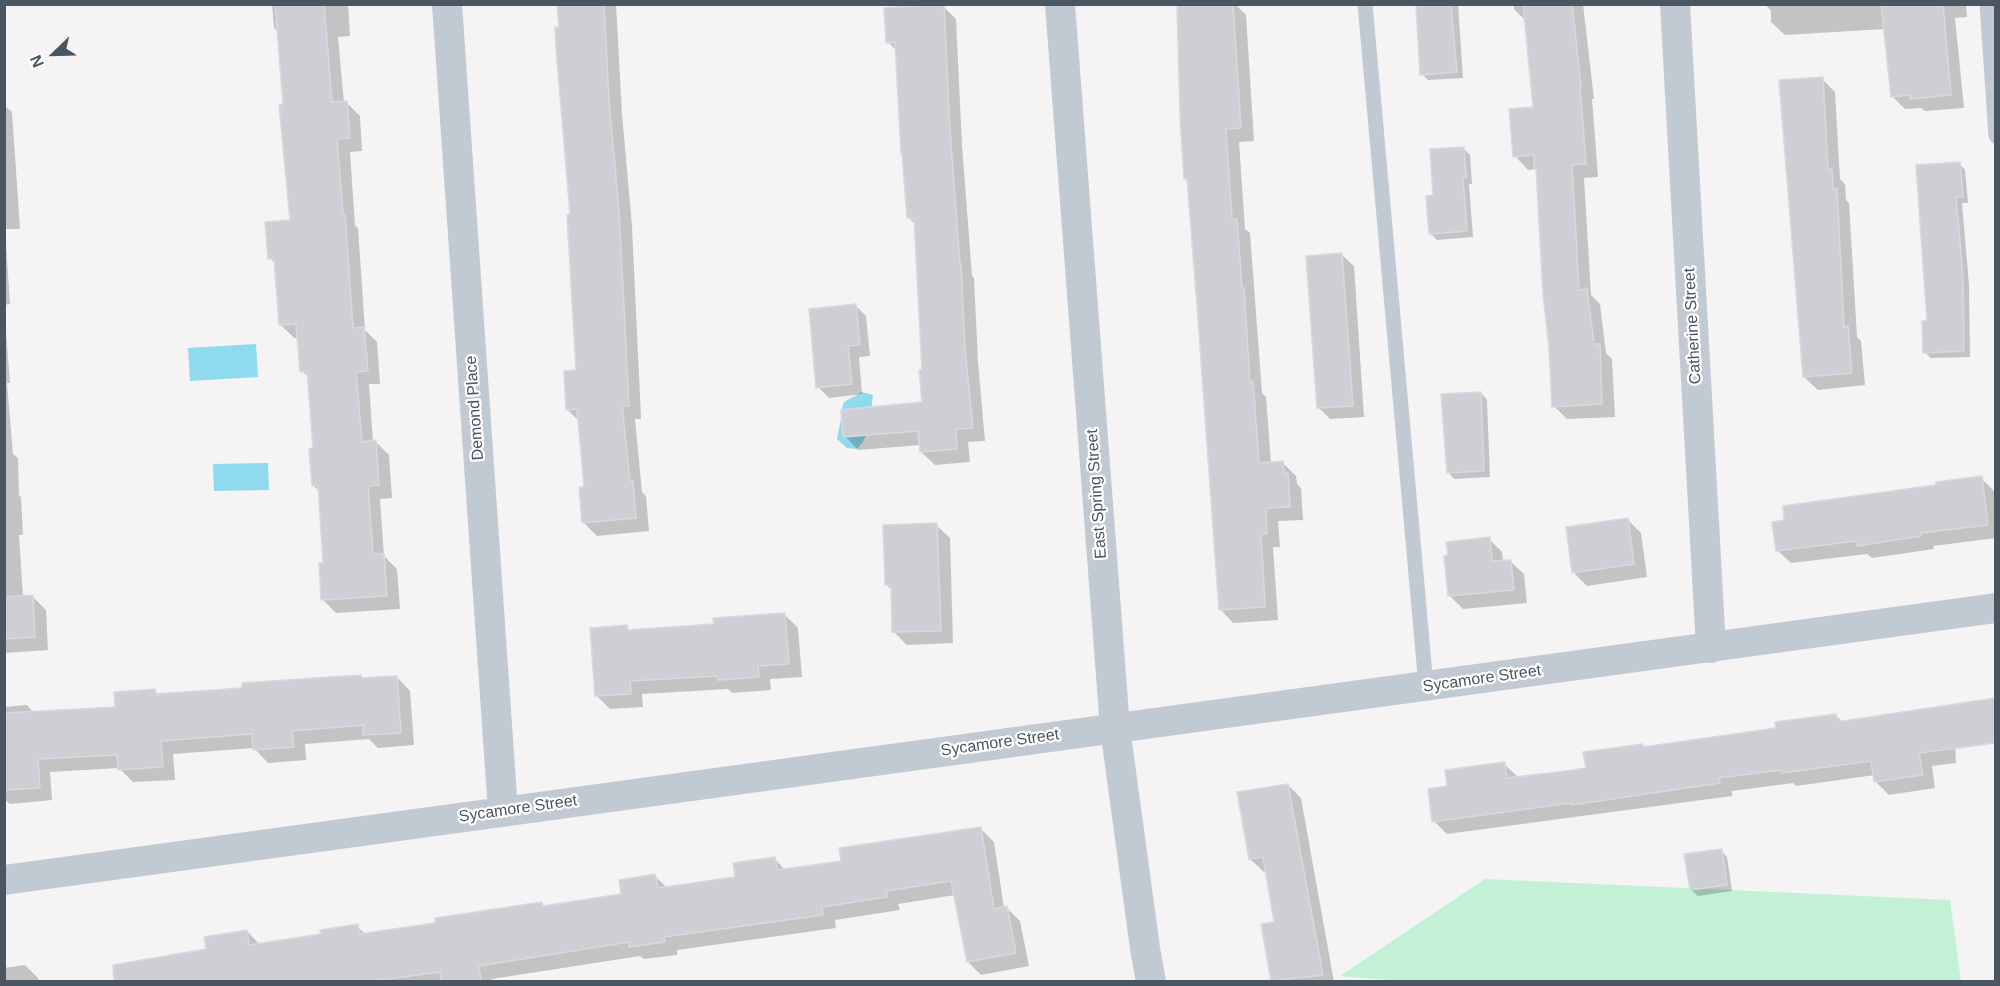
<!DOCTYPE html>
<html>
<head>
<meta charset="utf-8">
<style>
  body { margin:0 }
  #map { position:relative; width:2000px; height:986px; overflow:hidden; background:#f5f3f3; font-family:Arial,sans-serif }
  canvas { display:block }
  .frame { position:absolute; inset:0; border:6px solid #4a5661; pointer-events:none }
  .north { position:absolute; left:24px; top:24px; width:60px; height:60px; -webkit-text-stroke:4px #fff; paint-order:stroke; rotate:247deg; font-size:16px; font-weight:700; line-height:24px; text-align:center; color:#4a5661 }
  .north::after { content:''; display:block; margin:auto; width:21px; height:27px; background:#4a5661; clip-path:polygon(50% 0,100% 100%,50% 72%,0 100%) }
</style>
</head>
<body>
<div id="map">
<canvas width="2000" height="986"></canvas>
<div class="frame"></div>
<div class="north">N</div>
</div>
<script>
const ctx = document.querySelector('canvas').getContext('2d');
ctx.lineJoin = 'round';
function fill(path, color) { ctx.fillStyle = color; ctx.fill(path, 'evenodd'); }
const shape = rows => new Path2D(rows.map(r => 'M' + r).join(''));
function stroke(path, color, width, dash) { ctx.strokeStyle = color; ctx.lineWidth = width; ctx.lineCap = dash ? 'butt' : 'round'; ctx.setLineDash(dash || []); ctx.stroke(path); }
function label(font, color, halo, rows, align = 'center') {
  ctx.font = font + ' Arial,sans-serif'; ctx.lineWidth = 4.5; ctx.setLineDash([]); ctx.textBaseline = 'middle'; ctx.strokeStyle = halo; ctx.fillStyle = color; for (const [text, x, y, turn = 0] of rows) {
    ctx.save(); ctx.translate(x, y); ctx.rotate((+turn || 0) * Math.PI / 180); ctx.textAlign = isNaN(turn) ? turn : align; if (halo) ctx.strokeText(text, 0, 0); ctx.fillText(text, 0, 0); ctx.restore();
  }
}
const green = shape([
  [1485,879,1950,900,1961,981,1410,982,1340,976]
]);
const water = shape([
  [256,344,258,377,190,381,188,348],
  [862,392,873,395,869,429,863,442,857,449,847,448,837,439,841,419,841,411,844,402],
  [268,463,269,490,214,491,213,464]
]);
const shadow = shape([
  [272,4,348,4,350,36,338,37,344,103,347,103,360,116,362,151,350,152,355,226,358,228,365,330,377,342,380,384,369,384,373,442,376,442,389,455,392,498,380,499,384,556,397,569,400,609,336,613,323,600,325,564,320,492,313,485,315,449,309,378,302,371,299,338,294,338,281,325,276,264,270,258,292,222,279,33,274,28],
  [559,4,616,4,622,114,632,226,641,419,635,419,642,492,646,496,649,531,597,536,584,523,585,488,579,421,567,409,578,372,571,216],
  [1179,4,1235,4,1246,15,1254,141,1239,142,1245,229,1250,233,1262,393,1266,397,1271,463,1283,463,1296,476,1297,484,1301,488,1303,520,1278,521,1280,547,1273,547,1278,620,1233,623,1220,609],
  [1418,4,1458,4,1463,78,1428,80,1422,74],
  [1514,4,1583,4,1594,99,1592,99,1598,177,1584,178,1591,295,1600,304,1606,353,1612,359,1615,417,1567,419,1554,406,1538,169,1528,170,1515,156,1534,108,1526,21,1514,9],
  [1765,4,1966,4,1967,17,1955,18,1964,108,1925,111,1921,108,1905,109,1892,96,1885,29,1785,35,1771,22,1771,11],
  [943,6,956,19,962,145,972,276,974,278,978,362,985,441,968,442,970,462,935,465,921,452,921,445,858,450,845,436,924,404,915,224,909,218,897,51,888,42],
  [1822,79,1835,92,1840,179,1845,184,1846,200,1849,203,1857,337,1861,341,1865,385,1818,390,1804,377],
  [4,105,12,112,20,229,5,229,10,304,4,305],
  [1464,149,1470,155,1472,184,1469,184,1473,237,1437,240,1430,233,1435,196],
  [1959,163,1965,170,1968,203,1962,203,1969,285,1970,357,1931,358,1924,352],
  [1342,255,1354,266,1364,417,1330,419,1318,407],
  [4,305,10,383,7,383,13,454,18,458,19,495,21,497,23,535,19,535,23,597,32,596,46,610,48,650,4,653],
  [855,305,866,316,870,356,859,357,862,394,829,398,818,387],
  [1481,393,1487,400,1490,477,1454,479,1448,472],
  [1981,478,1994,491,1996,538,1933,546,1934,549,1872,558,1867,554,1791,563,1777,550,1938,486],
  [1627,519,1641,533,1647,577,1587,586,1574,573],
  [936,525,950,538,953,643,907,645,894,632,893,591,886,584],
  [1489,539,1502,552,1503,562,1510,561,1524,574,1527,603,1463,609,1449,595],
  [785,615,798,628,802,677,770,679,771,690,732,693,728,689,642,694,643,707,610,709,597,696,626,627,631,632,715,626],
  [360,676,363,679,397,677,410,691,414,745,378,748,369,739,305,744,306,760,268,763,254,748,173,754,175,780,133,782,119,768,50,772,52,800,10,804,4,799,4,707,27,705,34,713,116,708,155,691,160,696,244,689],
  [1836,716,1843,722,1954,722,1956,763,1932,766,1935,788,1889,795,1876,782,1875,775,1796,786,1793,783,1732,791,1732,796,1447,834,1434,821,1449,788,1504,764,1518,777,1587,769,1642,745,1645,748,1777,730],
  [1288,785,1301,798,1334,982,1272,982,1263,926,1276,923,1267,872,1264,872,1250,859],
  [981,829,994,842,1004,908,1007,908,1020,921,1029,966,981,975,968,962,955,895,898,904,900,910,835,920,836,928,677,950,677,955,644,959,640,956,492,979,492,982,173,982,169,957,208,950,247,931,260,945,322,935,357,926,366,935,437,924,541,903,546,908,623,895,655,876,667,888,736,878,774,858,786,871,843,862],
  [1721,850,1727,857,1732,891,1698,896,1691,890],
  [25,965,38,978,39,982,4,982,4,968]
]);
const building = shape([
  [275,4,324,4,332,102,347,101,350,138,337,139,343,214,345,214,353,328,364,327,368,371,356,372,362,442,376,440,379,485,368,486,373,554,384,554,387,596,321,600,319,563,323,563,318,485,312,486,309,449,313,448,307,371,300,372,296,324,279,325,274,258,268,259,265,222,290,220,279,105,283,104,275,4],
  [557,4,604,4,609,100,619,211,629,406,622,406,630,481,633,481,636,518,582,523,579,487,584,487,577,409,566,410,564,371,576,370,567,215,570,214,556,48,555,27,559,27,557,4],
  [944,4,950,131,960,264,961,264,965,348,973,428,956,429,957,449,920,452,918,431,843,437,841,410,922,402,919,370,922,370,914,218,907,218,902,153,901,153,895,42,886,43,884,8,944,4],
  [1177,4,1233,4,1241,128,1226,129,1232,219,1237,219,1242,288,1244,288,1250,382,1253,382,1259,463,1283,461,1284,474,1288,473,1290,507,1266,508,1267,534,1261,534,1265,607,1219,610,1197,305,1187,179,1184,179,1180,116,1177,4],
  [1416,4,1451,4,1457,72,1420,75,1416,4],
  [1523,4,1572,4,1581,86,1580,86,1586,164,1572,165,1579,290,1587,289,1594,344,1600,344,1602,404,1552,407,1549,347,1543,294,1536,168,1534,168,1534,155,1513,157,1509,109,1533,107,1523,4],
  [1881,4,1943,4,1951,95,1910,99,1910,95,1891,97,1881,4],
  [1823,77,1828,169,1832,169,1833,189,1837,188,1844,327,1848,326,1852,373,1803,377,1779,80,1823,77],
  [1464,147,1466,178,1463,178,1467,231,1429,234,1426,196,1433,195,1430,149,1464,147],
  [1960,162,1963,197,1956,197,1963,277,1964,351,1923,353,1922,321,1927,321,1916,165,1960,162],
  [1342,253,1353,406,1317,408,1306,256,1342,253],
  [856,304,860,345,848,346,852,384,816,388,809,309,856,304],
  [1481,392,1484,471,1447,473,1441,394,1481,392],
  [1982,476,1988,525,1921,533,1921,536,1857,546,1856,541,1776,551,1772,522,1784,520,1783,506,1936,485,1936,482,1982,476],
  [1628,518,1634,564,1572,573,1566,527,1628,518],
  [937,523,941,631,892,632,891,585,885,585,883,525,937,523],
  [1490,537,1492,561,1511,560,1514,590,1448,596,1444,556,1448,555,1446,542,1490,537],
  [33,595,35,637,4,639,4,597,33,595],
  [785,613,789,664,758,666,759,677,718,680,717,676,630,681,631,694,595,696,590,628,627,625,628,630,714,624,713,618,785,613],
  [361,675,361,678,397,676,401,733,363,735,363,725,292,731,294,747,253,750,252,734,161,741,163,767,118,770,117,755,38,759,40,788,4,790,4,713,115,707,114,692,155,689,156,694,242,688,242,683,361,675],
  [1995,698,1995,743,1919,753,1923,775,1874,782,1871,761,1782,773,1781,770,1719,778,1720,783,1599,801,1571,805,1571,803,1432,822,1428,789,1447,786,1445,770,1505,762,1507,778,1566,771,1586,768,1583,752,1643,744,1643,747,1776,728,1775,722,1836,714,1837,722,1995,698],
  [1288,784,1323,975,1271,981,1261,924,1274,922,1263,857,1249,859,1237,792,1288,784],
  [981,827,994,909,1007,906,1016,953,967,962,951,881,886,891,887,897,822,907,823,915,664,937,665,942,629,947,629,942,479,966,481,981,441,981,440,972,372,981,114,981,113,965,206,949,204,937,247,930,249,945,321,934,320,930,358,924,359,934,435,923,435,918,542,902,543,906,621,894,619,880,655,874,658,888,735,877,733,863,775,857,777,870,841,861,839,848,981,827],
  [1722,849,1727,885,1690,890,1684,854,1722,849]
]);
const service = shape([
  [1365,4,1426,686],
  [1987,4,1996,136]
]);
const minor = shape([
  [447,4,503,811],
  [1060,4,1115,728,1145,948,1151,982],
  [1675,4,1711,648],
  [4,880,1996,608]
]);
const streetNames = [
  ["Catherine Street",1693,326,-93],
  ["Demond Place",475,408,-94],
  ["East Spring Street",1097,494,-94],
  ["Sycamore Street",1482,679,-8],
  ["Sycamore Street",1000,743,-8],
  ["Sycamore Street",518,809,-8]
];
fill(green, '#c3f1d5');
fill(water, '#90daee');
fill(shadow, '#0003');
fill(building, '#cdcfd5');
stroke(building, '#d7d9de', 1.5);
stroke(service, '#c1cad2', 15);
stroke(minor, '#c1cad2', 30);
label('16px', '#4a5661', '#fff', streetNames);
</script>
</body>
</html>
